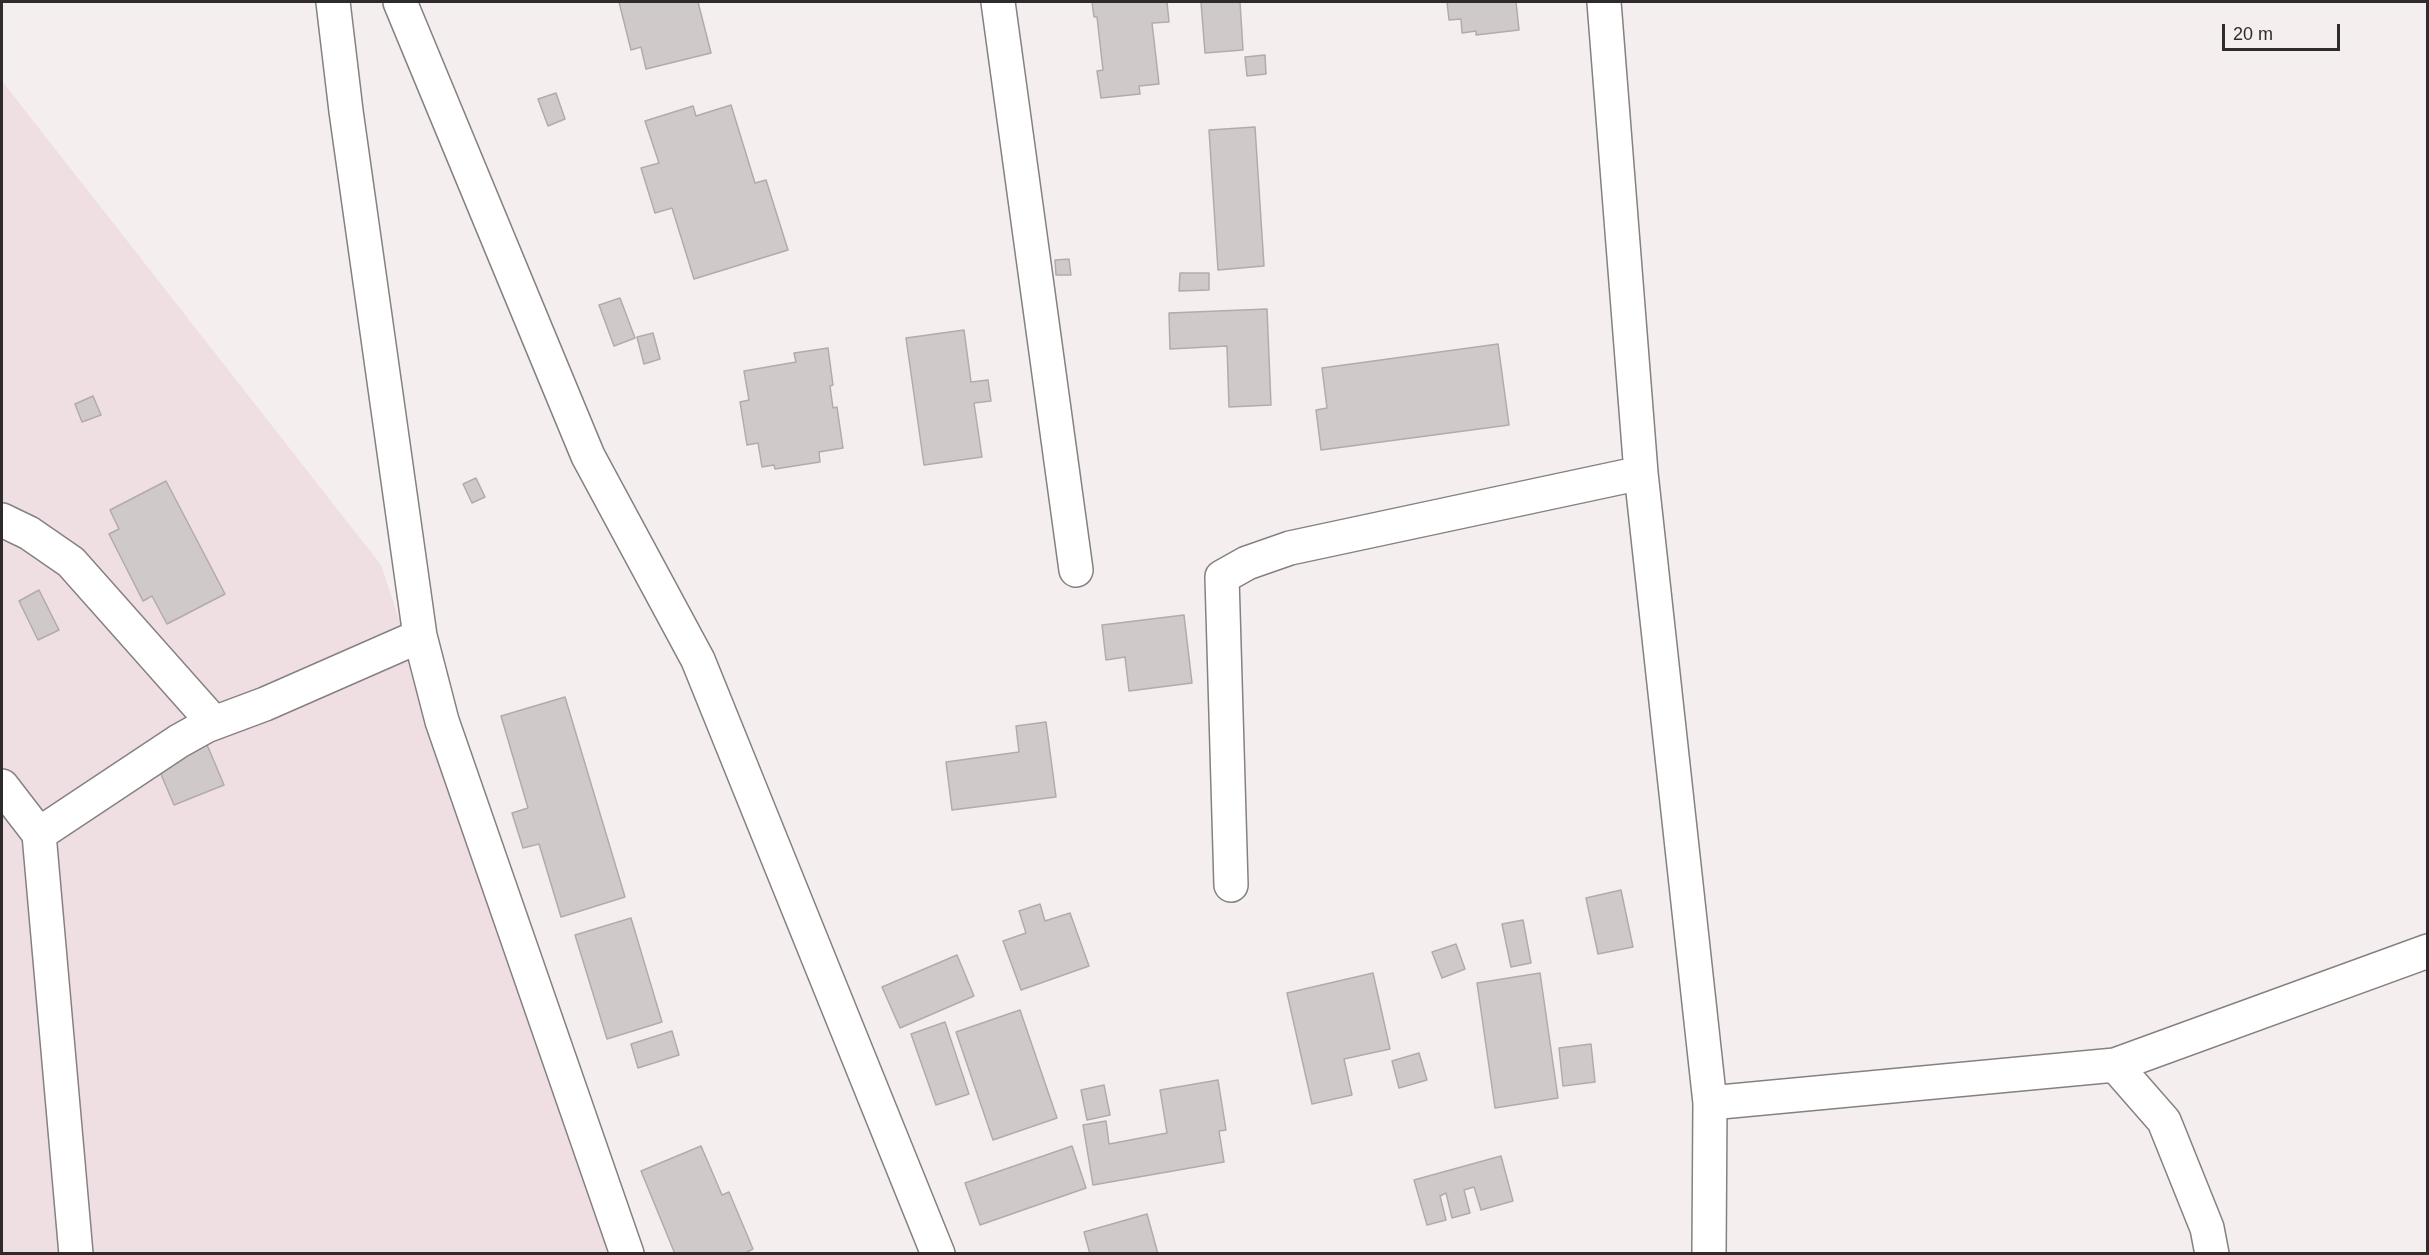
<!DOCTYPE html>
<html>
<head>
<meta charset="utf-8">
<style>
  body { margin:0 }
  #map { position:relative; width:2429px; height:1255px; overflow:hidden; background:#f5eeef; font-family:Helvetica,sans-serif }
  canvas { display:block }
  .frame { position:absolute; inset:0; border:3px solid #2e2b2c; pointer-events:none }
  .scale { position:absolute; left:2222px; top:24px; width:118px; height:27px; box-sizing:border-box; border:3px solid #2e2b2c; border-top:0; padding-left:8px; font-size:18px; line-height:21px; white-space:nowrap; color:#2e2b2c; -webkit-text-stroke:4px #f5eeef; paint-order:stroke }
</style>
</head>
<body>
<div id="map">
<canvas width="2429" height="1255"></canvas>
<div class="frame"></div>
<div class="scale">20 m</div>
</div>
<script>
const ctx = document.querySelector('canvas').getContext('2d');
ctx.lineJoin = 'round';
function fill(path, color) { ctx.fillStyle = color; ctx.fill(path, 'evenodd'); }
const shape = rows => new Path2D(rows.map(r => 'M' + r).join(''));
function stroke(path, color, width, dash) { ctx.strokeStyle = color; ctx.lineWidth = width; ctx.lineCap = dash ? 'butt' : 'round'; ctx.setLineDash(dash || []); ctx.stroke(path); }
const built = shape([
  [2,81,381,565,609,1253,2,1253]
]);
const building = shape([
  [619,2,698,2,711,53,646,69,641,47,631,50,619,2],
  [1092,2,1167,2,1169,22,1152,23,1159,84,1139,86,1140,94,1101,98,1097,71,1103,70,1097,17,1094,17,1092,2],
  [1201,2,1240,2,1243,50,1205,53,1201,2],
  [1447,2,1516,2,1519,30,1476,35,1476,31,1462,33,1461,19,1449,20,1447,2],
  [1265,55,1266,74,1247,76,1245,57,1265,55],
  [556,93,565,119,548,126,538,99,556,93],
  [731,105,755,183,766,180,788,250,694,279,672,208,655,213,641,168,659,163,645,121,693,106,696,116,731,105],
  [1255,127,1264,266,1218,270,1209,130,1255,127],
  [1069,259,1071,275,1056,275,1055,260,1069,259],
  [1180,273,1209,273,1209,290,1179,291,1180,273],
  [620,298,635,338,614,346,599,305,620,298],
  [1267,309,1271,405,1229,407,1227,346,1170,349,1169,313,1267,309],
  [964,330,971,382,988,380,991,401,974,403,982,457,924,465,906,338,964,330],
  [653,333,660,359,644,364,637,337,653,333],
  [1498,344,1509,425,1321,450,1316,410,1327,408,1322,368,1498,344],
  [828,348,833,385,830,386,833,408,837,407,843,448,819,452,820,462,775,469,774,465,762,467,758,443,747,445,740,402,749,400,744,371,796,362,794,353,828,348],
  [93,396,101,415,82,422,75,404,93,396],
  [476,478,485,497,472,503,463,484,476,478],
  [166,481,225,594,167,624,152,596,143,601,109,534,119,529,110,510,166,481],
  [39,590,59,630,38,640,19,601,39,590],
  [1184,615,1192,683,1129,691,1125,657,1106,660,1102,625,1184,615],
  [565,697,625,897,561,917,539,844,523,848,512,813,528,808,501,716,565,697],
  [1046,722,1056,797,952,810,946,762,1019,752,1016,726,1046,722],
  [205,740,224,785,174,805,155,760,205,740],
  [1621,890,1633,947,1598,954,1586,898,1621,890],
  [1040,904,1045,921,1070,913,1089,966,1021,990,1003,941,1026,933,1019,911,1040,904],
  [631,918,662,1022,607,1039,575,935,631,918],
  [1523,920,1531,963,1511,967,1502,924,1523,920],
  [1456,944,1465,969,1442,978,1432,952,1456,944],
  [957,955,974,996,900,1028,882,987,957,955],
  [1373,973,1390,1049,1344,1059,1352,1095,1312,1104,1287,993,1373,973],
  [1540,973,1558,1098,1495,1108,1477,983,1540,973],
  [1020,1010,1057,1118,993,1140,956,1032,1020,1010],
  [945,1022,969,1094,936,1105,911,1034,945,1022],
  [672,1031,679,1055,638,1068,631,1044,672,1031],
  [1591,1044,1595,1082,1563,1086,1559,1048,1591,1044],
  [1419,1053,1427,1080,1399,1088,1392,1061,1419,1053],
  [1218,1080,1226,1130,1219,1131,1224,1162,1093,1185,1083,1125,1106,1121,1109,1144,1167,1133,1160,1090,1218,1080],
  [1104,1085,1110,1115,1087,1120,1081,1090,1104,1085],
  [701,1146,722,1195,729,1192,753,1249,743,1254,675,1254,641,1171,701,1146],
  [1072,1146,1086,1188,980,1225,965,1183,1072,1146],
  [1501,1156,1513,1201,1481,1210,1474,1187,1464,1190,1470,1213,1452,1218,1446,1193,1440,1196,1446,1220,1427,1225,1414,1180,1501,1156],
  [1147,1214,1158,1254,1090,1254,1084,1232,1147,1214]
]);
const minor = shape([
  [333,2,346,111,420,636,442,721,627,1254],
  [400,2,588,456,698,660,938,1254],
  [998,2,1076,570],
  [1604,2,1641,473,1710,1103,1709,1254],
  [2,520,29,533,71,562,214,723],
  [2,786,39,834],
  [1231,885,1222,577,1247,563,1290,548,1641,473],
  [2115,1065,2164,1121,2207,1228,2212,1254],
  [1710,1103,2115,1065,2428,951],
  [76,1254,39,834,179,741,206,726,265,704,420,636]
]);
fill(built, '#efdfe2');
fill(building, '#d0c9ca');
stroke(building, '#b2abad', 1.5);
stroke(minor, '#868081', 36);
stroke(minor, '#fff', 33);
</script>
</body>
</html>
